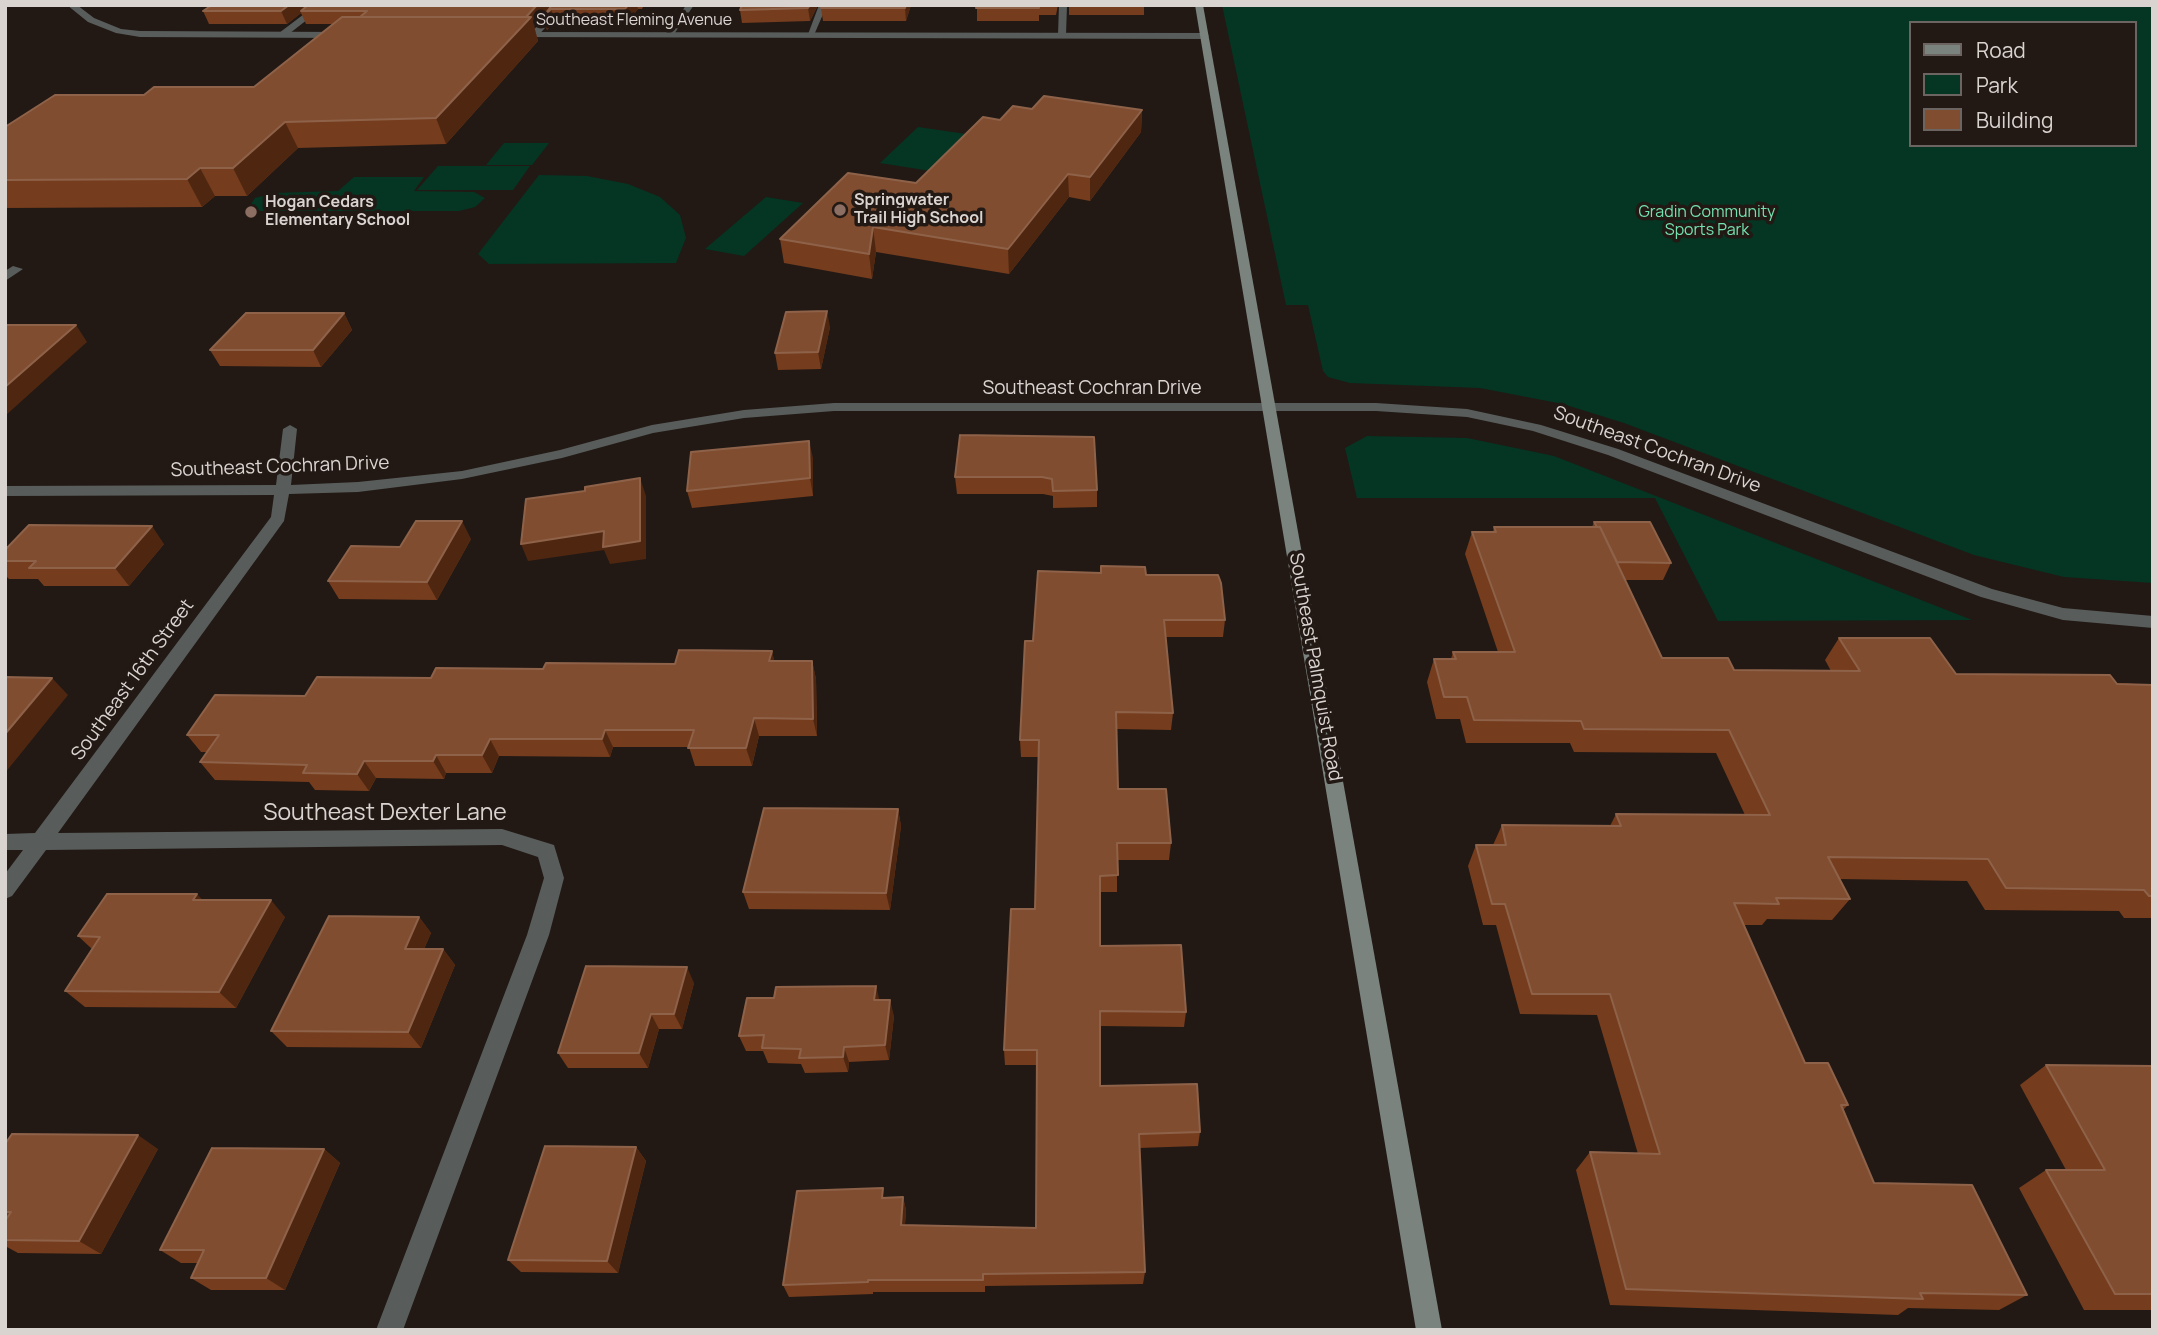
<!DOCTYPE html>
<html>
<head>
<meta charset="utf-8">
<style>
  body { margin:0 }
  #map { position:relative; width:2158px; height:1335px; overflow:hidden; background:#221915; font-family:Manrope,sans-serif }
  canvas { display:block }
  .frame { position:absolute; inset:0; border:7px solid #dad4d1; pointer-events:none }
  .legend { position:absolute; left:1909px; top:21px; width:228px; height:126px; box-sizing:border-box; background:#221915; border:2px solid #6c6460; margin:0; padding:9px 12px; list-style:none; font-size:21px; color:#dad4d1 }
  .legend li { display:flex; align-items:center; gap:14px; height:35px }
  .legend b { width:35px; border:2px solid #6c6460 }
</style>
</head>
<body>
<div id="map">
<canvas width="2158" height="1335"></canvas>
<div class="frame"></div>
<ul class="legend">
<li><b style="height:9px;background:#7b837f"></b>Road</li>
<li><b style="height:19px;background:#043623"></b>Park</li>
<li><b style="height:19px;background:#804d30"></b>Building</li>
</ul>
</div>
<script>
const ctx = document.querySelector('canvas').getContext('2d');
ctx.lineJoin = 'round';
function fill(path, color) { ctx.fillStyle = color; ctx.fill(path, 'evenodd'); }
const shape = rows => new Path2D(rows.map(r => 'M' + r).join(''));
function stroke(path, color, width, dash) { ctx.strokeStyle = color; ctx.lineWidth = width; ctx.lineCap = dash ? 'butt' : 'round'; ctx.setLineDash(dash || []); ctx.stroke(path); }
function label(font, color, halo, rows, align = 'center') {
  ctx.font = font + ' Manrope,sans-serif'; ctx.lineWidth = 7; ctx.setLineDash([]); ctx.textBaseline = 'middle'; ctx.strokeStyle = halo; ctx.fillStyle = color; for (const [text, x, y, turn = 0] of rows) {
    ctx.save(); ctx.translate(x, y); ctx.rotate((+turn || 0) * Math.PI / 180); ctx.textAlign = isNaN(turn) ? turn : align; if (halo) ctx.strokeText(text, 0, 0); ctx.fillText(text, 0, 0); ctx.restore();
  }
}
const green = shape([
  [1222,5,2153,5,2153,583,2064,577,1974,555,1624,423,1563,404,1480,388,1350,383,1328,377,1323,371,1308,305,1286,305],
  [1911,23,2135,23,2135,145,1911,145],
  [918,127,973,135,937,172,880,163],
  [504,143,549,143,532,165,486,165],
  [438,166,530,166,513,190,417,190],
  [539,175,587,176,628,184,660,197,680,215,686,238,676,263,489,264,478,254],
  [354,177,424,177,414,191,474,192,485,198,475,207,459,211,260,211,249,207,255,198,274,193,338,191],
  [766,197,803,203,744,256,705,249],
  [1367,436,1467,438,1554,456,1972,620,1718,621,1655,498,1357,498,1345,448]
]);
const minor = shape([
  [316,5,326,5,285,37,279,37,279,33,316,5],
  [556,5,565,5,537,37,531,37,531,33,556,5],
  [686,5,694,5,672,37,666,37,686,5],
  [819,5,827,5,814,35,807,37,819,5],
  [1059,5,1067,5,1066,35,1062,38,1058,35,1059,5],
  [13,266,23,269,5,281,5,271,13,266],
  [834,403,1376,403,1467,409,1541,425,1618,449,1992,589,2063,608,2153,616,2153,628,2063,620,1981,597,1608,455,1533,431,1467,417,1376,411,834,411,744,418,653,433,562,458,462,479,358,492,289,494,284,521,58,833,502,829,554,845,564,878,549,935,403,1330,376,1330,527,935,544,878,538,857,502,845,46,850,12,896,5,899,5,874,23,850,5,850,5,834,35,833,271,517,274,495,5,496,5,486,276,485,283,429,290,425,297,429,291,485,358,482,462,471,560,450,652,425,744,410,834,403]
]);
const tertiary = shape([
  [67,5,77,5,94,18,121,29,140,31,340,32,344,35,340,38,140,37,116,33,88,22,67,5],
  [515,32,1205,33,1209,36,1205,39,512,37,515,32]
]);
const secondary = shape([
  [1195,5,1203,5,1442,1330,1416,1330,1195,5]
]);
const wall = shape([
  [212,5,644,5,642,9,638,9,628,22,555,22,547,30,543,17,548,9,534,26,538,41,446,144,298,148,247,196,215,196,202,207,5,208,5,127,144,95,254,87,333,24,306,24,301,13,287,24,209,24,203,11],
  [818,5,810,21,742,23,740,10],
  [822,5,911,5,906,21,823,21,821,8],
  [977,5,1058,5,1056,15,1039,15,1039,21,977,21],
  [1069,5,1144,5,1144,15,1069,15],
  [1032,109,1142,110,1141,132,1090,201,1069,197,1009,274,876,252,872,279,784,263,780,239,916,183,1000,120],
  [344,313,352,330,321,367,220,366,210,350],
  [830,327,821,369,778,370,775,353],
  [960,435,1097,490,1097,507,1053,508,1053,496,1043,494,957,494,955,477],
  [813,458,813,496,692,508,687,491],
  [1594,522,1671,563,1663,580,1625,580,1662,658,1734,670,1831,671,1825,660,1839,638,1956,674,2153,685,2153,918,2124,918,2119,911,1985,910,1967,881,1840,879,1850,899,1832,920,1767,919,1762,925,1744,925,1805,1063,1848,1105,1843,1110,1874,1183,2027,1295,1999,1310,1908,1308,1898,1315,1610,1305,1576,1170,1590,1152,1638,1154,1597,1015,1520,1014,1496,925,1483,925,1468,866,1476,845,1493,845,1502,825,1610,826,1616,814,1745,815,1716,753,1574,752,1570,743,1466,743,1460,719,1436,719,1427,682,1434,659,1451,659,1453,652,1498,652,1465,554,1472,532,1493,532,1494,527,1592,527],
  [471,539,437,600,339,599,328,581,400,547],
  [164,544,129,586,44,586,38,579,9,579,5,575,5,550],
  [1146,575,1225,620,1223,637,1166,637,1173,713,1171,730,1116,729,1118,789,1171,843,1169,860,1117,860,1117,892,1100,892,1100,946,1186,1012,1184,1027,1100,1026,1100,1086,1200,1132,1198,1146,1139,1148,1145,1272,1143,1284,985,1286,985,1292,873,1292,873,1294,789,1297,783,1285,886,1198,903,1197,906,1210,905,1225,1036,1228,1037,1065,1005,1065,1004,1050,1035,909,1039,757,1021,757,1020,740,1033,641],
  [772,651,774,661,812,661,816,679,817,736,759,736,752,766,695,766,689,747,613,747,610,757,499,756,492,773,446,773,444,779,376,778,369,791,315,790,309,782,215,780,200,762,207,752,201,752,187,735,305,696,431,678,543,669,675,664],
  [898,809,901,826,890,910,749,909,743,892],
  [203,900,285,917,236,1008,85,1007,65,991,92,949,78,936],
  [419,917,431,933,424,949,443,949,455,965,421,1048,287,1047,271,1031],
  [694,983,682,1029,659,1029,648,1068,568,1068,558,1053],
  [880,1000,894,1016,889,1060,849,1062,848,1072,805,1073,801,1064,768,1063,763,1051,746,1051,739,1036],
  [2046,1065,2153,1066,2153,1310,2084,1310,2019,1188,2046,1170,2066,1170,2020,1085],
  [5,1144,158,1149,101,1254,18,1253,5,1246],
  [636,1147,646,1161,618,1273,521,1272,508,1260],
  [324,1149,340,1163,285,1290,211,1290,191,1278,198,1263,181,1263,160,1250]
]);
const shadedWall = shape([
  [289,5,311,5,301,11,301,13,287,24,281,11],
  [537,5,552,5,534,26,538,41,446,144,436,118],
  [628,5,637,5,638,9,628,22,625,9],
  [810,5,818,5,810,21,808,8],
  [906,5,911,5,906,21,905,8],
  [551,9,555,22,547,30,543,17],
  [1142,110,1141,132,1090,201,1090,177],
  [285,122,298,148,247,196,233,168],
  [200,168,215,196,202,207,187,179],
  [1068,174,1069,197,1009,274,1008,249],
  [873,227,876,252,872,279,869,254],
  [827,311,830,327,821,369,818,352],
  [344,313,352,330,321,367,313,350],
  [76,325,87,342,5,416,5,387],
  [809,441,813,458,813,496,810,478],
  [640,478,646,496,646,559,610,564,604,550,528,561,521,544],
  [462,521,471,539,437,600,427,582],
  [152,526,164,544,129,586,115,568],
  [772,651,776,668,769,661],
  [812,661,816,679,817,736,813,719],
  [52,678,68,695,5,773,5,734],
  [754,718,759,736,752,766,746,748],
  [605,730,613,747,610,757,602,739],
  [490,739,499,756,492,773,482,755],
  [436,755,446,773,444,779,433,761],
  [364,761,376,778,369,791,357,774],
  [898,809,901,826,890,910,886,893],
  [197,894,213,911,193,900],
  [271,900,285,917,236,1008,219,992],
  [419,917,431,933,417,965,405,949],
  [443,949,455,965,421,1048,408,1032],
  [687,967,694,983,682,1029,674,1014],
  [876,986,880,1002,874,1000],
  [890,1000,894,1016,889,1060,885,1045],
  [651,1014,659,1029,648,1068,639,1053],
  [844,1047,849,1062,848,1072,843,1057],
  [138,1135,158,1149,101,1254,79,1241],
  [636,1147,646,1161,618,1273,607,1261],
  [324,1149,340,1163,285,1290,266,1278],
  [903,1197,906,1210,904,1237,901,1225]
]);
const building = shape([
  [212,5,289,5,281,11,203,11,212,5],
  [308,5,537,5,526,17,360,17,367,11,301,11,308,5],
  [552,5,628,5,625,9,551,9,543,17,552,5],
  [742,5,810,5,808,8,740,10,742,5],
  [822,5,906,5,905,8,821,8,822,5],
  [977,5,1039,5,1039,8,976,8,977,5],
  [342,17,531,17,436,118,285,122,233,168,200,168,187,179,5,180,5,127,55,95,144,95,154,87,254,87,342,17],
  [1044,96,1142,110,1090,177,1068,174,1008,249,873,227,869,254,780,239,848,173,916,183,983,117,1000,120,1013,106,1032,109,1044,96],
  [827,311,818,352,775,353,786,312,827,311],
  [246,313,344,313,313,350,210,350,246,313],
  [5,325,76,325,5,387,5,325],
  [960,435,1094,437,1097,490,1053,491,1052,479,1042,477,955,477,960,435],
  [809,441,810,478,687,491,691,452,809,441],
  [640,478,640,541,603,547,604,531,521,544,526,499,585,491,585,487,640,478],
  [416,521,462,521,427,582,328,581,351,546,400,547,416,521],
  [1594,522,1650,522,1671,563,1617,562,1600,527,1597,527,1594,522],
  [29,525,152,526,115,568,29,568,36,561,5,561,5,550,29,525],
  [1494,527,1600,527,1662,658,1728,658,1734,670,1860,671,1839,638,1930,638,1956,674,2110,675,2117,684,2153,685,2153,896,2149,896,2144,890,2006,888,1988,859,1828,857,1850,899,1776,898,1779,904,1734,903,1805,1063,1828,1063,1848,1105,1841,1105,1874,1183,1972,1185,2027,1295,1920,1293,1923,1299,1626,1289,1590,1152,1660,1154,1610,994,1532,994,1505,904,1492,904,1476,845,1506,845,1502,825,1621,826,1616,814,1770,815,1729,730,1584,729,1581,721,1474,720,1467,697,1444,697,1434,659,1456,659,1453,652,1515,652,1472,532,1496,532,1494,527],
  [1101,566,1145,567,1146,575,1218,575,1221,583,1225,620,1164,620,1173,713,1116,712,1118,789,1166,789,1171,843,1117,843,1118,875,1100,876,1100,946,1181,945,1186,1012,1100,1011,1100,1086,1197,1084,1200,1132,1139,1134,1145,1272,983,1274,983,1280,868,1280,868,1282,783,1285,797,1191,883,1188,882,1198,903,1197,901,1225,1036,1228,1037,1050,1004,1050,1011,909,1035,909,1039,740,1020,740,1025,641,1033,641,1038,571,1101,573,1101,566],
  [679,650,772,651,769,661,812,661,813,719,754,718,746,748,688,748,694,730,605,730,602,739,490,739,482,755,436,755,433,761,364,761,357,774,303,773,307,765,200,762,219,735,187,735,215,695,305,696,317,677,431,678,436,668,543,669,546,663,675,664,679,650],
  [5,677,52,678,5,734,5,677],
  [764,808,898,809,886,893,743,892,764,808],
  [107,894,197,894,193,900,271,900,219,992,65,991,100,937,78,936,107,894],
  [329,916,419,917,405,949,443,949,408,1032,271,1031,329,916],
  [586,966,687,967,674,1014,651,1014,639,1053,558,1053,586,966],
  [876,986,874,1000,890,1000,885,1045,844,1047,843,1057,799,1058,801,1049,762,1048,764,1035,739,1036,747,998,774,998,776,987,876,986],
  [2046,1065,2153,1066,2153,1294,2115,1294,2046,1170,2105,1170,2046,1065],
  [12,1134,138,1135,79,1241,5,1240,5,1221,11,1212,5,1212,5,1144,12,1134],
  [545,1146,636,1147,607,1261,508,1260,545,1146],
  [212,1148,324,1149,266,1278,191,1278,204,1250,160,1250,212,1148]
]);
const markers = [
  [840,210,7,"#8d6e63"],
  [251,212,7,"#8d6e63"]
];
const farStreetnames = [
  ["Southeast Fleming Avenue",634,21]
];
const farPoinames = [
  ["Springwater",854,201],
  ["Trail High School",854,219],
  ["Hogan Cedars",265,203],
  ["Elementary School",265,221]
];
const farParknames = [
  ["Gradin Community",1707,213],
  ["Sports Park",1707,231]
];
const streetNames = [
  ["Southeast Cochran Drive",1092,389],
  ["Southeast Cochran Drive",1657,450,20],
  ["Southeast Cochran Drive",280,467,-2],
  ["Southeast Palmquist Road",1315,667,80],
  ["Southeast 16th Street",133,680,-54]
];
const nearStreetnames = [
  ["Southeast Dexter Lane",385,814]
];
fill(green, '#043623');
fill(minor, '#585d5b');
fill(tertiary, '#585d5b');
fill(secondary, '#7b837f');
fill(wall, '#753c1d');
fill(shadedWall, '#4f2711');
fill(building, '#804d30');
stroke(building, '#8e6249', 2);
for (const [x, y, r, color] of markers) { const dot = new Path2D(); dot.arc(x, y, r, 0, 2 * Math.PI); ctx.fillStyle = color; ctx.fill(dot); stroke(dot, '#221915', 2.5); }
label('16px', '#dad4d1', '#221915', farStreetnames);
label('bold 16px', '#dad4d1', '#221915', farPoinames, 'left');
label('16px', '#74e2af', '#221915', farParknames);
label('19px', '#dad4d1', '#221915', streetNames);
label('23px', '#dad4d1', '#221915', nearStreetnames);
</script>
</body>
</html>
